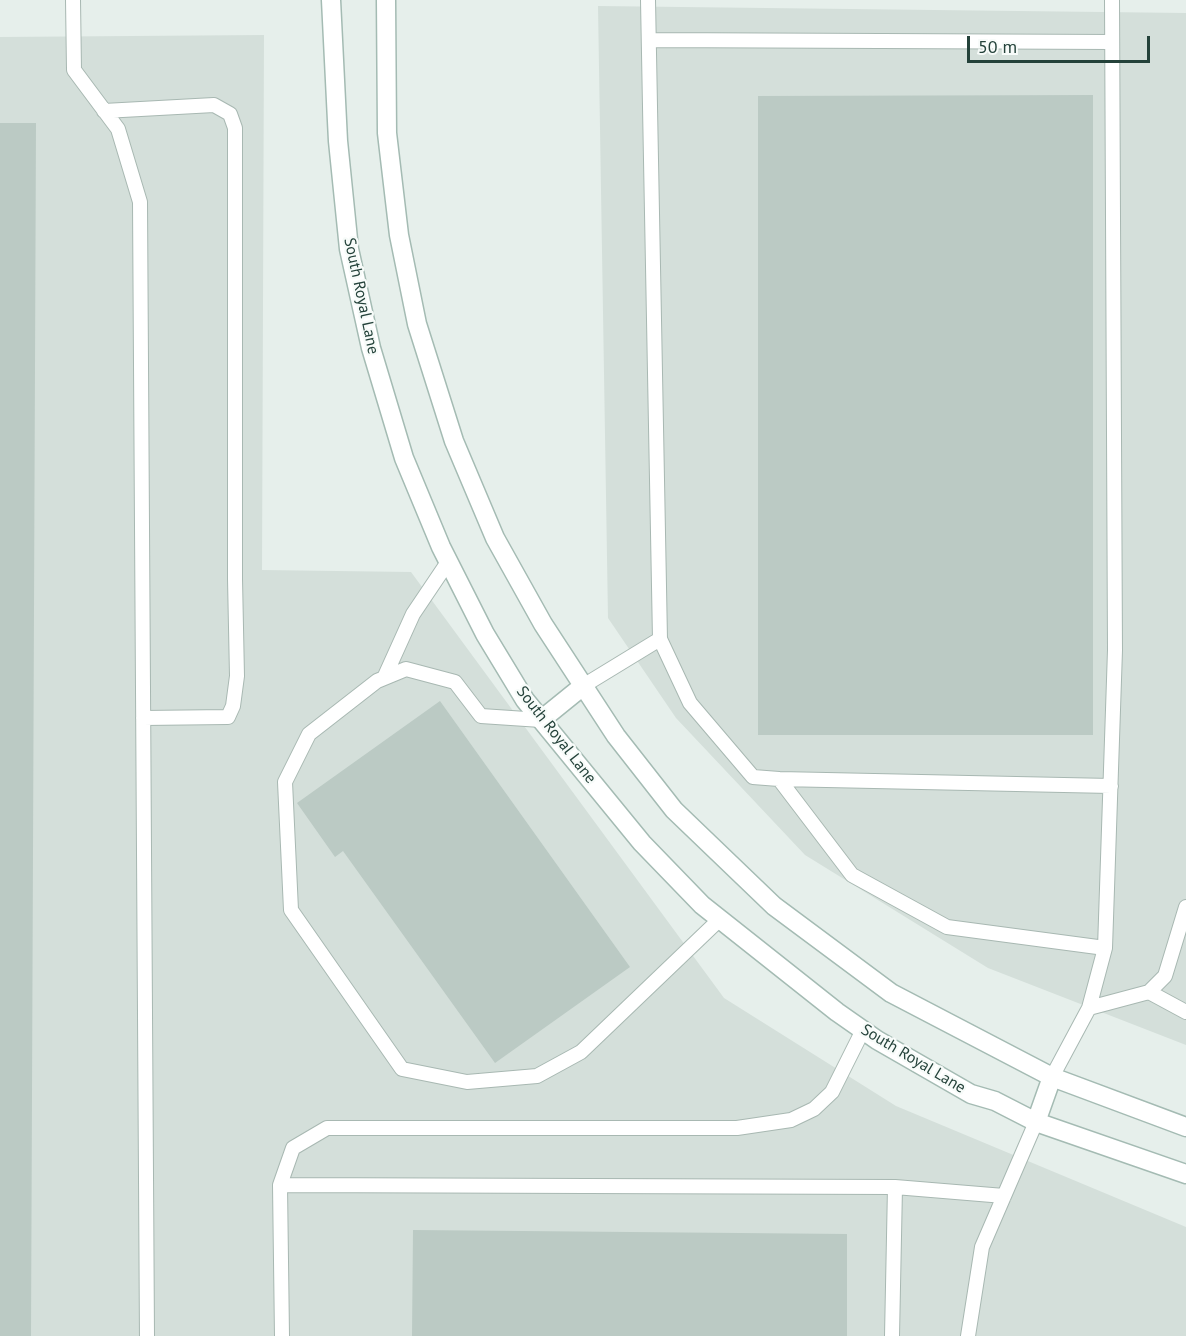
<!DOCTYPE html>
<html>
<head>
<meta charset="utf-8">
<style>
  body { margin:0 }
  #map { position:relative; width:1186px; height:1336px; overflow:hidden; background:#e6efeb; font-family:"PT Sans",sans-serif }
  canvas { display:block }
  .scale { position:absolute; left:967px; top:36px; width:183px; height:27px; box-sizing:border-box; border:3px solid #24423a; border-top:0; padding-left:8px; font-size:18px; line-height:21px; white-space:nowrap; color:#24423a; -webkit-text-stroke:4px #f7fbf9; paint-order:stroke }
</style>
</head>
<body>
<div id="map">
<canvas width="1186" height="1336"></canvas>
<div class="scale">50 m</div>
</div>
<script>
const ctx = document.querySelector('canvas').getContext('2d');
ctx.lineJoin = 'round';
function fill(path, color) { ctx.fillStyle = color; ctx.fill(path, 'evenodd'); }
const shape = rows => new Path2D(rows.map(r => 'M' + r).join(''));
function stroke(path, color, width, dash) { ctx.strokeStyle = color; ctx.lineWidth = width; ctx.lineCap = dash ? 'butt' : 'round'; ctx.setLineDash(dash || []); ctx.stroke(path); }
function label(font, color, halo, rows, align = 'center') {
  ctx.font = font + ' "PT Sans",sans-serif'; ctx.lineWidth = 4.5; ctx.setLineDash([]); ctx.textBaseline = 'middle'; ctx.strokeStyle = halo; ctx.fillStyle = color; for (const [text, x, y, turn = 0] of rows) {
    ctx.save(); ctx.translate(x, y); ctx.rotate((+turn || 0) * Math.PI / 180); ctx.textAlign = isNaN(turn) ? turn : align; if (halo) ctx.strokeText(text, 0, 0); ctx.fillText(text, 0, 0); ctx.restore();
  }
}
const built = shape([
  [598,6,1186,13,1186,1045,988,968,805,855,676,718,608,618],
  [264,35,262,570,411,572,724,998,896,1106,1186,1227,1186,1336,0,1336,0,37]
]);
const building = shape([
  [1093,95,1093,735,758,735,758,96],
  [0,123,36,123,31,1336,0,1336],
  [440,701,630,967,495,1063,343,851,335,857,297,803],
  [413,1230,847,1234,847,1336,412,1336]
]);
const lane = shape([
  [73,0,74,70,118,129,140,202,147,1336],
  [649,40,1112,42],
  [104,111,214,105,230,114,235,128,235,579,237,676,233,706,228,717,143,718],
  [660,639,690,703,753,777,779,779,852,875,947,927,1105,948,1089,1008,1052,1077],
  [385,676,413,614,448,562],
  [583,686,660,639,648,0],
  [541,720,481,716,455,682,406,669,377,681,309,734,285,782,291,910,402,1069,467,1082,537,1076,581,1052,720,919],
  [779,779,1111,786],
  [1105,948,1115,650,1112,0],
  [1149,992,1186,1012],
  [1089,1008,1149,992,1165,976,1186,907],
  [280,1185,895,1187],
  [282,1336,280,1185,293,1148,327,1128,737,1128,791,1120,814,1109,832,1092,863,1030],
  [892,1336,895,1187,1004,1196],
  [968,1336,982,1247,1036,1122]
]);
const secondary = shape([
  [331,0,338,141,349,249,371,348,404,458,441,547,485,634,525,700,642,843,702,905,837,1012,877,1040,971,1094,995,1101,1036,1122,1186,1174],
  [386,0,387,133,399,235,417,324,454,441,495,538,543,624,616,736,674,810,774,906,891,993,1052,1077,1186,1127],
  [541,720,583,686],
  [1036,1122,1052,1077]
]);
const streetNames = [
  ["South Royal Lane",361,296,78],
  ["South Royal Lane",556,735,52],
  ["South Royal Lane",913,1059,31]
];
fill(built, '#d4dfda');
fill(building, '#bbcac4');
stroke(lane, '#a8b8b2', 16);
stroke(secondary, '#a4bbb3', 21);
stroke(lane, '#fff', 14);
stroke(secondary, '#fff', 18);
label('16px', '#24423a', '#f7fbf9', streetNames);
</script>
</body>
</html>
